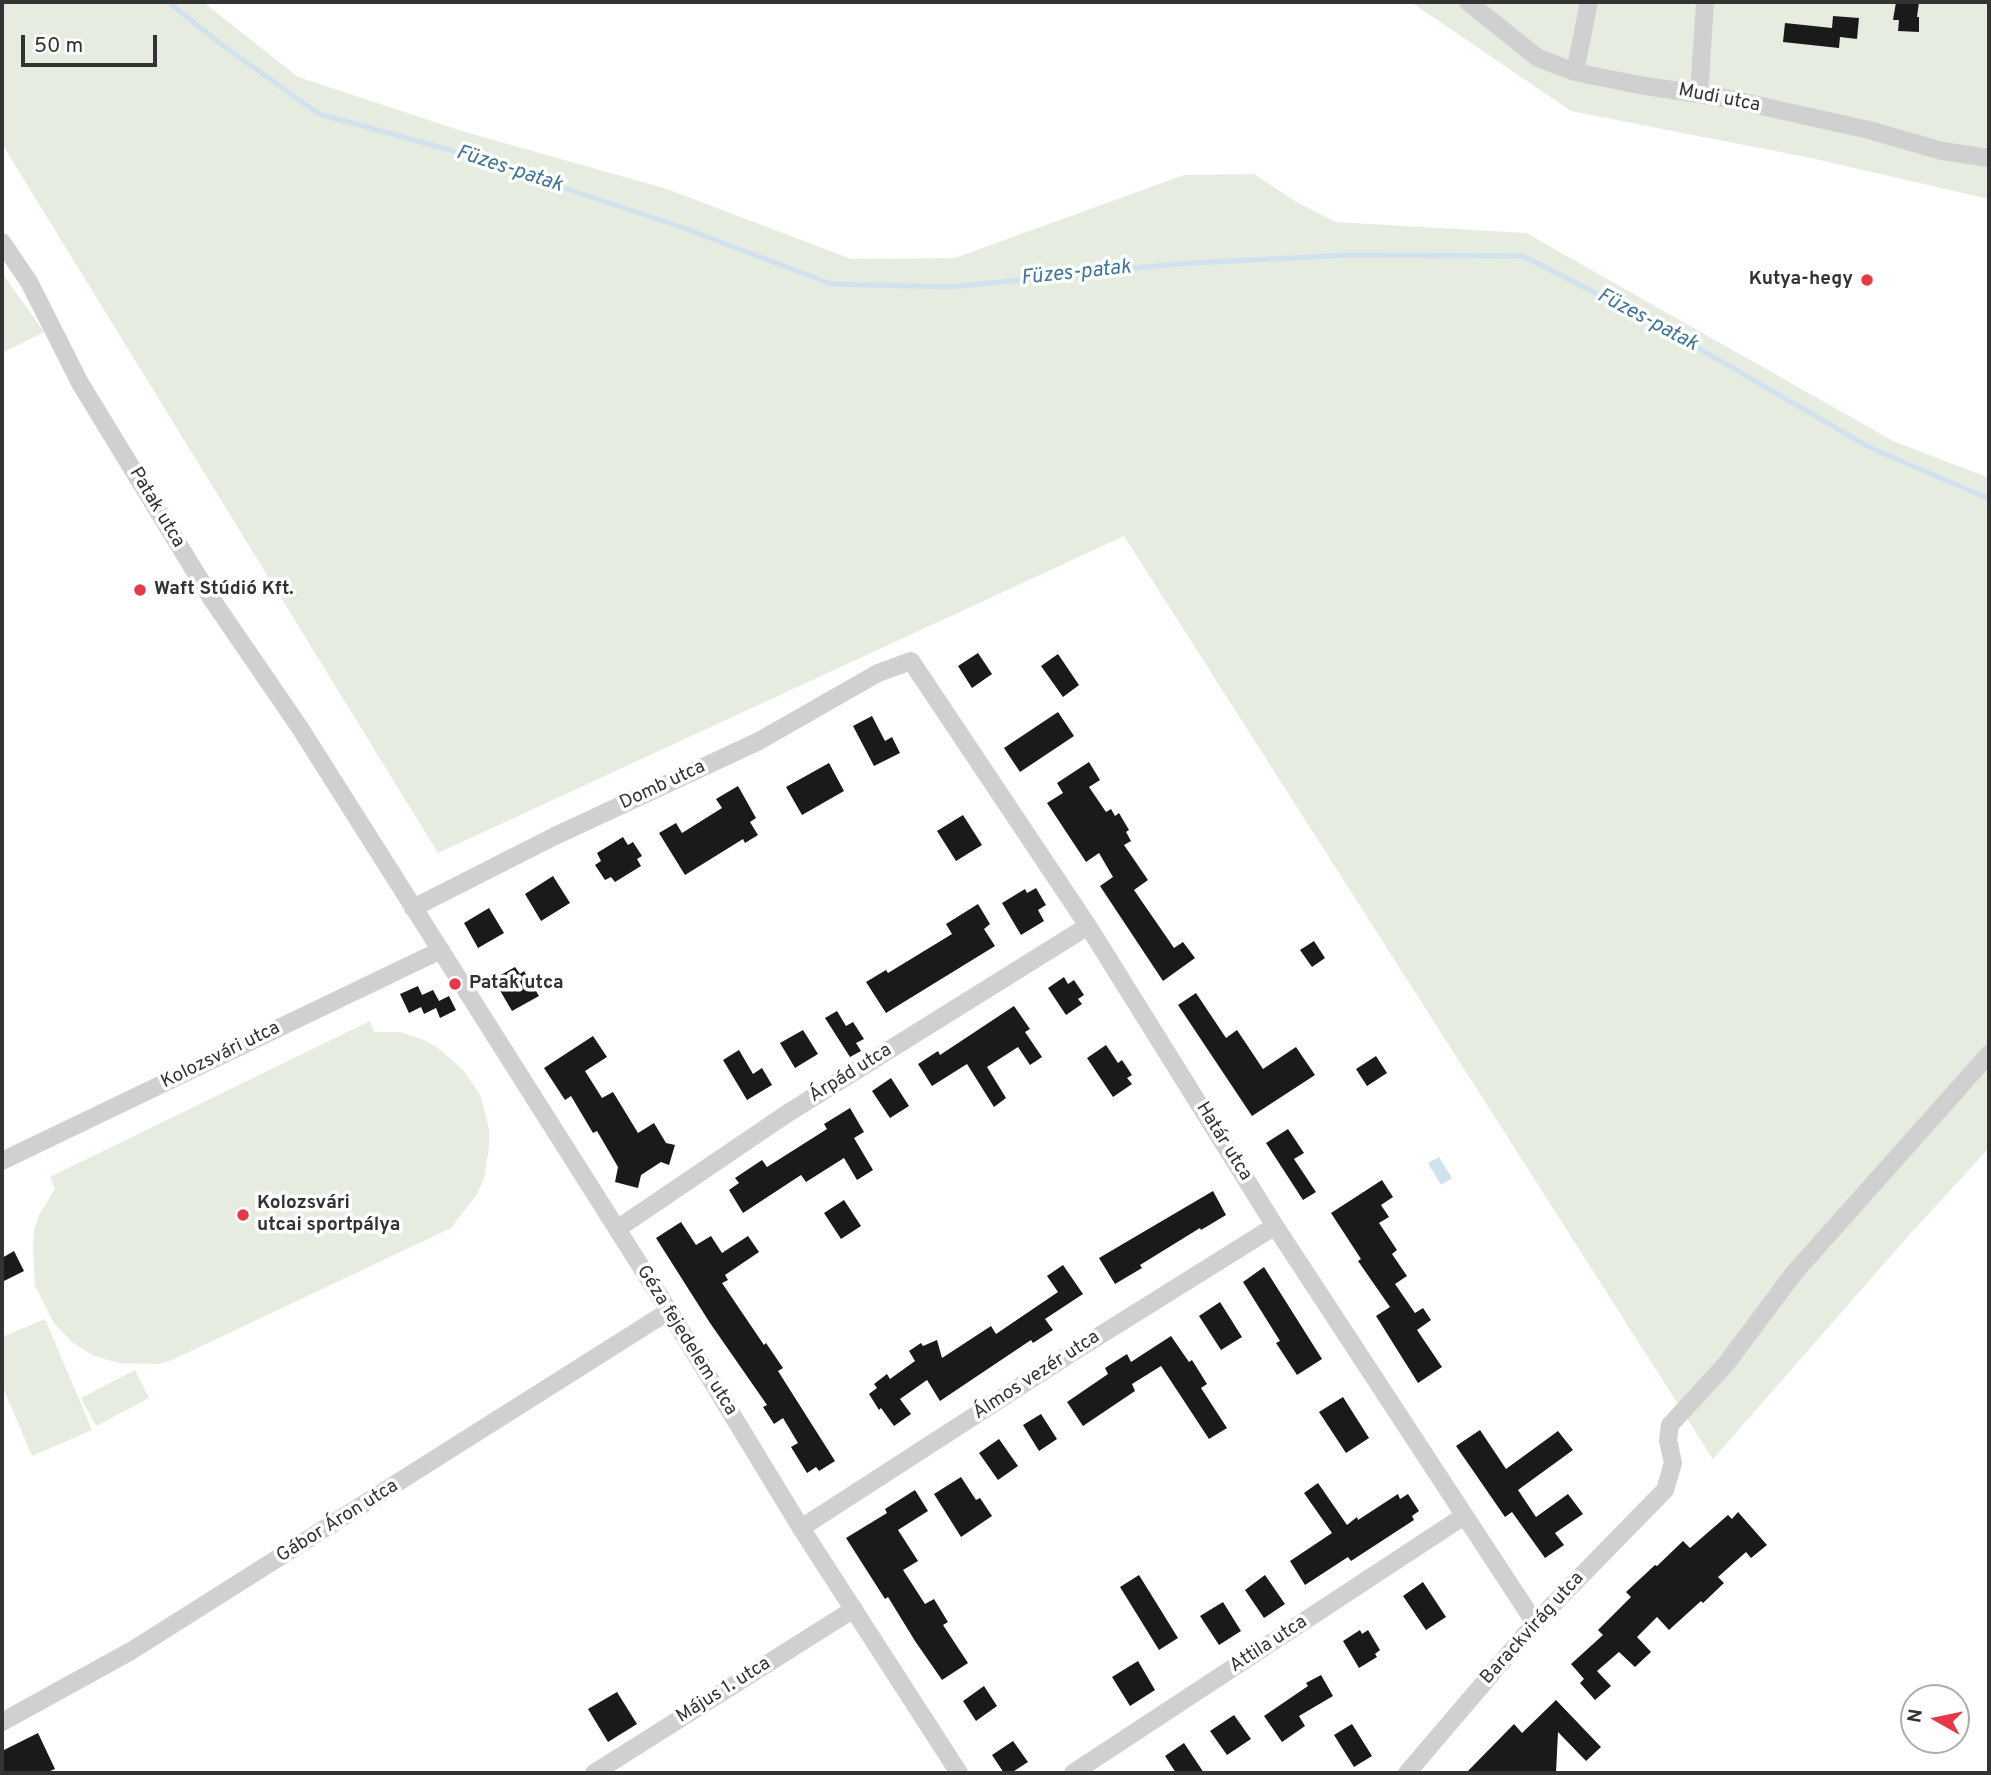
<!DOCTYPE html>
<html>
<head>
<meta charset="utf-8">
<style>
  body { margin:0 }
  #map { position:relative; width:1991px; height:1775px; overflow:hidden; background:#fff; font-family:Overpass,sans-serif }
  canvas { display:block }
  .frame { position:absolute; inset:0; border:4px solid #333; pointer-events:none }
  .north { position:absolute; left:1900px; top:1684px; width:70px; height:70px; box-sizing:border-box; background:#fff; border:2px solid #adadad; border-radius:50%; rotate:279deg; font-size:19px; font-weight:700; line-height:28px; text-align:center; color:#333 }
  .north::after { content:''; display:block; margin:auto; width:24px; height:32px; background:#e63946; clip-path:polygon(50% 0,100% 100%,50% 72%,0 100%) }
  .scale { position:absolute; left:21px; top:35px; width:136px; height:32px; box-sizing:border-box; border:4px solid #333; border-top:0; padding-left:9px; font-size:21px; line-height:24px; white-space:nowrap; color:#333; -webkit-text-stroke:5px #fff; paint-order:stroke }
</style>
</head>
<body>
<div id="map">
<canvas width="1991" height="1775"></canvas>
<div class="frame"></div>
<div class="north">N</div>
<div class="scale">50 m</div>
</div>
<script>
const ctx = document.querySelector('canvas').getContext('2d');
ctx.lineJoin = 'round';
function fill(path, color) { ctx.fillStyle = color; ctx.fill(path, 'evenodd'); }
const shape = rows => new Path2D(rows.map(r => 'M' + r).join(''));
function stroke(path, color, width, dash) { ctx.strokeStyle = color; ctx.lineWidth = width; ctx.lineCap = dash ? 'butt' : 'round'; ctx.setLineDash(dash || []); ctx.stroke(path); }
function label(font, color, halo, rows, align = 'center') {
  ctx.font = font + ' Overpass,sans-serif'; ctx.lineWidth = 7; ctx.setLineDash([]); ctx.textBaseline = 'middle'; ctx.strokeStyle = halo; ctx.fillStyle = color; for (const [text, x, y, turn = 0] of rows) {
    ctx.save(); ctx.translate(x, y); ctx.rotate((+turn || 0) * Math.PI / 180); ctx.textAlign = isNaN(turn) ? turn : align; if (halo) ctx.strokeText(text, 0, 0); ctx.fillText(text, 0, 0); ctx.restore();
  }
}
const green = shape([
  [2,2,203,2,298,77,465,132,667,189,851,259,955,258,1184,175,1254,174,1295,201,1335,222,1526,233,1893,441,1989,478,1989,1148,1910,1234,1713,1459,1124,536,438,853,2,144],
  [1411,2,1989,2,1989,199,1811,158,1571,111],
  [2,273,44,332,2,353],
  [370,1021,374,1032,400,1032,424,1040,438,1048,464,1071,480,1095,489,1129,489,1147,484,1178,477,1194,451,1228,172,1360,158,1364,119,1363,94,1356,72,1342,54,1323,35,1286,33,1247,34,1231,39,1215,55,1189,50,1177],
  [45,1319,92,1430,32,1456,2,1385,2,1337],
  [135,1370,149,1398,96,1426,81,1398]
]);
const water = shape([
  [1439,1157,1452,1178,1441,1185,1428,1163]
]);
const stream = shape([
  [168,2,225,47,319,114,450,150,681,227,831,284,951,287,1176,264,1348,255,1523,256,1660,326,1869,447,1989,499]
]);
const building = shape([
  [1896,2,1919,2,1917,17,1919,17,1919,32,1898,31,1899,20,1893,20],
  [1833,16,1859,18,1857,39,1840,37,1839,48,1783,42,1785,23,1832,28],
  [978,653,992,674,972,688,958,666],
  [1058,654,1079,685,1063,697,1041,666],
  [1058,712,1074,736,1020,772,1004,748],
  [872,716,885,741,892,737,900,753,874,766,853,726],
  [1089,762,1100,780,1089,787,1106,812,1111,809,1115,816,1119,813,1129,830,1126,832,1131,841,1124,845,1148,880,1134,890,1174,948,1183,942,1195,958,1163,981,1100,886,1113,877,1099,853,1086,862,1047,803,1063,793,1057,783],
  [829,763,844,791,802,815,786,787],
  [738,786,756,818,750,822,758,835,745,843,743,839,685,875,659,833,676,823,682,833,722,808,716,799],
  [963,815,982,845,956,861,937,831],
  [623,837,628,845,633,842,642,856,637,859,641,866,615,882,611,877,605,880,595,865,601,861,597,853],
  [553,876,570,903,541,921,525,894],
  [1036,888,1046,905,1038,910,1044,921,1021,935,1002,903,1025,889,1027,893],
  [978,904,990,924,984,929,995,946,886,1013,866,982,886,970,888,973,952,934,946,924],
  [489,908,504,933,478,948,464,923],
  [1314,941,1325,958,1312,967,1300,950],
  [515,967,520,974,524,971,539,996,512,1011,498,987,503,984,499,976],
  [1064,977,1068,984,1074,980,1084,995,1078,999,1082,1004,1066,1015,1048,988],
  [418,986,422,995,433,990,439,1001,449,996,456,1010,440,1018,436,1008,424,1014,421,1007,409,1013,400,994],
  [1196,993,1226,1038,1237,1030,1263,1069,1296,1047,1315,1075,1252,1116,1178,1005],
  [1014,1006,1030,1029,1025,1032,1042,1057,1030,1065,1018,1047,987,1067,1006,1098,994,1107,967,1064,932,1086,918,1064,938,1051,940,1055],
  [837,1011,846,1026,853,1022,864,1039,856,1043,861,1051,850,1057,825,1018],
  [803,1030,818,1054,795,1068,780,1043],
  [593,1036,607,1057,585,1071,602,1098,613,1092,638,1133,654,1123,666,1143,675,1145,669,1165,661,1162,641,1175,638,1188,615,1182,618,1167,597,1131,593,1133,571,1096,565,1100,544,1068],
  [1106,1045,1118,1063,1122,1060,1132,1075,1127,1078,1132,1084,1113,1097,1087,1058],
  [739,1050,753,1074,762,1068,772,1085,747,1100,723,1060],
  [1376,1056,1387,1073,1367,1086,1356,1069],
  [891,1078,909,1106,890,1118,872,1091],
  [850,1108,864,1132,854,1138,873,1170,857,1180,844,1158,806,1182,801,1175,743,1213,729,1190,739,1183,735,1178,762,1160,767,1167,827,1129,824,1124],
  [1288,1129,1304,1153,1294,1159,1316,1192,1303,1200,1266,1143],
  [1382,1180,1393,1197,1381,1205,1389,1217,1379,1223,1397,1250,1392,1254,1407,1276,1395,1284,1415,1313,1423,1308,1431,1320,1417,1330,1442,1367,1418,1383,1376,1316,1390,1307,1358,1261,1361,1259,1331,1213],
  [1213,1191,1226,1215,1201,1230,1200,1228,1140,1265,1142,1268,1115,1284,1099,1258],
  [844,1200,861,1226,841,1239,824,1213],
  [681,1222,696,1245,711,1236,722,1253,748,1236,759,1252,725,1275,728,1280,722,1283,764,1345,766,1343,783,1368,778,1371,835,1461,819,1471,816,1467,807,1473,791,1447,798,1443,783,1418,774,1424,763,1407,767,1405,710,1323,656,1238],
  [14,1251,24,1271,2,1282,2,1258],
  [1063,1265,1083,1294,1045,1319,1053,1330,1033,1343,1031,1340,940,1401,927,1380,900,1399,911,1414,894,1426,881,1408,879,1410,869,1394,877,1388,874,1384,887,1374,890,1379,915,1361,909,1351,921,1343,923,1346,937,1340,942,1358,991,1326,996,1334,1058,1292,1047,1276],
  [1264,1267,1322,1359,1297,1375,1276,1343,1280,1341,1243,1282],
  [1220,1302,1242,1337,1221,1350,1199,1316],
  [1171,1336,1189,1362,1192,1360,1207,1384,1201,1388,1227,1428,1209,1439,1161,1366,1132,1384,1135,1391,1083,1426,1067,1402,1108,1374,1105,1368,1127,1354,1131,1362],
  [1343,1397,1369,1438,1346,1453,1319,1412],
  [1041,1414,1057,1439,1039,1451,1023,1425],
  [1480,1430,1506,1469,1558,1431,1573,1450,1518,1490,1536,1517,1568,1494,1583,1514,1555,1533,1564,1545,1545,1558,1512,1512,1505,1517,1456,1446],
  [999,1439,1018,1466,998,1480,979,1453],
  [961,1477,976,1500,980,1498,992,1516,961,1537,934,1494],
  [1318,1483,1347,1525,1357,1517,1358,1520,1398,1494,1400,1499,1408,1494,1419,1511,1412,1516,1414,1520,1394,1533,1351,1561,1348,1557,1305,1585,1290,1561,1332,1533,1304,1493],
  [915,1490,928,1511,898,1530,918,1561,903,1570,925,1604,934,1599,948,1622,943,1625,968,1663,942,1680,915,1641,888,1597,885,1599,846,1538,887,1513,885,1509],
  [1738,1512,1767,1545,1751,1558,1746,1552,1718,1577,1724,1583,1703,1603,1701,1601,1669,1630,1657,1617,1637,1637,1651,1652,1635,1667,1619,1652,1597,1671,1611,1686,1595,1700,1580,1683,1584,1679,1571,1664,1603,1635,1598,1630,1631,1597,1626,1592,1655,1565,1657,1566,1683,1541,1690,1548,1728,1515,1732,1519],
  [1139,1575,1178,1638,1159,1650,1120,1587],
  [1265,1575,1285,1604,1264,1618,1245,1590],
  [1423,1582,1446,1617,1426,1630,1403,1596],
  [1223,1602,1241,1631,1219,1645,1200,1616],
  [1360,1630,1362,1634,1368,1630,1380,1650,1375,1654,1377,1657,1359,1668,1343,1641],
  [1138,1661,1155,1690,1130,1706,1112,1677],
  [1321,1675,1333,1696,1299,1716,1305,1726,1282,1742,1264,1716,1308,1686,1306,1683],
  [984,1686,997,1706,976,1721,963,1701],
  [617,1692,637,1724,608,1742,588,1709],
  [1556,1700,1601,1747,1586,1761,1558,1732,1556,1773,1466,1773,1514,1724,1522,1733],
  [1234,1715,1251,1739,1227,1755,1210,1731],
  [1352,1724,1372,1756,1354,1767,1334,1735],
  [38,1733,55,1769,45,1773,2,1773,2,1751],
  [1013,1741,1028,1762,1011,1773,1004,1773,992,1755],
  [1184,1743,1204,1773,1176,1773,1165,1756]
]);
const minor = shape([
  [1468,2,1538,58,1575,72,1639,85,1725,98,1869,130,1942,151,1989,158],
  [1575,72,1589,2],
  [1699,94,1705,2],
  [2,242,29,282,80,383,213,601,300,728,669,1311,801,1528,959,1773],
  [413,908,555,836,759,741,878,673,911,661,1088,926,1275,1226,1535,1623],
  [2,1161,441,950],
  [617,1229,788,1113,1088,926],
  [801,1528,1067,1356,1275,1226],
  [2,1722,131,1651,669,1311],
  [594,1773,854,1609],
  [1073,1773,1464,1516],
  [1407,1773,1535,1623,1665,1490,1673,1463,1668,1440,1670,1425,1726,1364,1794,1273,1989,1054]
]);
const markers = [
  [1867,280,7,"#e63946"],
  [140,590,7,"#e63946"],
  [455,984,7,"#e63946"],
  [243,1215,7,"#e63946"]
];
const streetNames = [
  ["Mudi utca",1719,99,11],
  ["Patak utca",156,508,59],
  ["Domb utca",663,786,-25],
  ["Kolozsvári utca",221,1056,-26],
  ["Árpád utca",851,1074,-32],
  ["Határ utca",1223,1142,58],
  ["Géza fejedelem utca",686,1341,58],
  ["Álmos vezér utca",1037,1376,-33],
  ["Gábor Áron utca",338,1522,-32],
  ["Barackvirág utca",1533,1629,-48],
  ["Attila utca",1269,1645,-33],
  ["Május 1. utca",724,1691,-32]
];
const poiNames = [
  ["Kutya-hegy",1853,280,"right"],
  ["Waft Stúdió Kft.",154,590],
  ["Patak utca",469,984],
  ["Kolozsvári",257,1204],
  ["utcai sportpálya",257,1226]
];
const waterNames = [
  ["Füzes-patak",509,170,18],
  ["Füzes-patak",1076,274,-6],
  ["Füzes-patak",1647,321,28]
];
fill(green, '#e6ecdf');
fill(water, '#cfe2ee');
stroke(stream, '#cfe2ee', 5);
fill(building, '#1a1a1a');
stroke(minor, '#d0d0d0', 18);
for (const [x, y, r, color] of markers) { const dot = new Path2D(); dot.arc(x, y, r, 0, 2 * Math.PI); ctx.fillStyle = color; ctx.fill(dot); stroke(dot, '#fff', 2.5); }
label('19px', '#333', '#fff', streetNames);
label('bold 19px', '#333', '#fff', poiNames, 'left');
label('italic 21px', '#3f7597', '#fff', waterNames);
</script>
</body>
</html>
